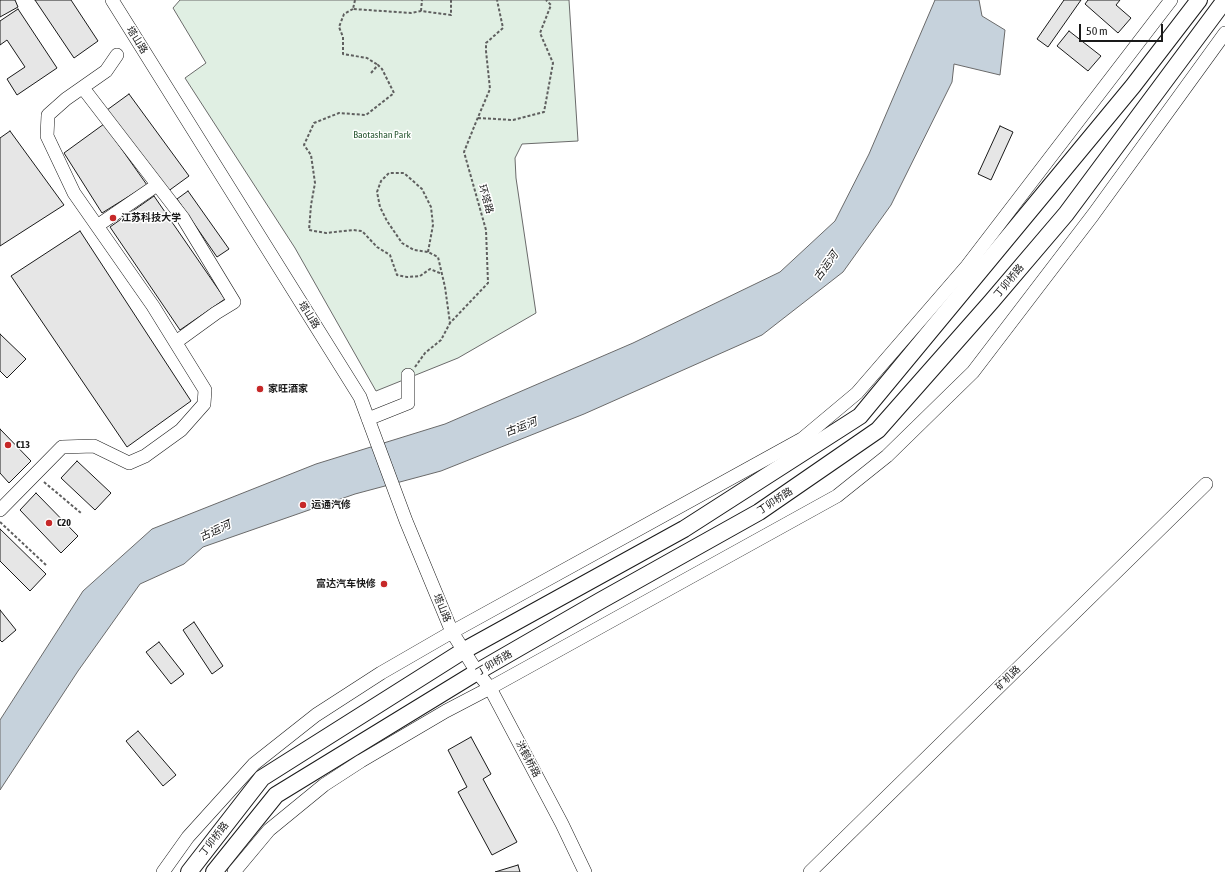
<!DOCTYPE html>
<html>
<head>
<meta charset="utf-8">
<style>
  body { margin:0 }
  #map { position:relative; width:1225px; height:872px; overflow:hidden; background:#fff; font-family:"Asap Condensed",sans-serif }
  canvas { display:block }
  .scale { position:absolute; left:1079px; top:24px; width:84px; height:18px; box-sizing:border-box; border:2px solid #1a1a1a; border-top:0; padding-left:5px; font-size:12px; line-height:14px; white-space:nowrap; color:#1a1a1a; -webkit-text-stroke:3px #fff; paint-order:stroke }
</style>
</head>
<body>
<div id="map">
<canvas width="1225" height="872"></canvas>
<div class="scale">50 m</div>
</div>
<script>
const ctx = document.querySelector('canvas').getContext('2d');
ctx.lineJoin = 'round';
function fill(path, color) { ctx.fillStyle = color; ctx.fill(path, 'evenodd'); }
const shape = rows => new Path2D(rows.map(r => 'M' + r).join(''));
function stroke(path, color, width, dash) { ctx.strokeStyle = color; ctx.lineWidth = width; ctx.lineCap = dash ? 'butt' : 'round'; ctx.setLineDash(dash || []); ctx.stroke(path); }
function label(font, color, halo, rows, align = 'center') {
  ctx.font = font + ' "Asap Condensed","Noto Sans SC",sans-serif'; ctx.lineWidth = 3; ctx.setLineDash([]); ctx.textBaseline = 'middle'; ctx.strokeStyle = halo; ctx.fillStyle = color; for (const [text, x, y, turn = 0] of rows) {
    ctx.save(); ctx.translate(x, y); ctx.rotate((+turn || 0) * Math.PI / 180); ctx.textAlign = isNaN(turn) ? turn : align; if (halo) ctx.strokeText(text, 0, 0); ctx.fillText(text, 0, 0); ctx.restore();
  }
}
const green = shape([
  [180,0,569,0,578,141,522,144,515,158,516,178,536,313,458,358,376,391,295,248,185,78,206,63,173,8,180,0]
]);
const water = shape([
  [935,0,979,0,982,16,1005,30,1000,75,954,64,952,82,891,205,843,272,762,335,584,414,441,471,355,494,203,547,184,564,140,584,78,671,0,790,0,720,83,591,152,529,316,464,445,424,633,343,780,272,835,221,869,154,935,0]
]);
const building = shape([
  [0,0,15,0,18,7,0,17,0,0],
  [35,0,71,0,98,41,74,58,35,0],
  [1064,0,1081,0,1048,47,1037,39,1064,0],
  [1088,0,1120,0,1116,5,1131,18,1118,33,1085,4,1088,0],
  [18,9,57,68,17,95,7,79,25,67,7,40,0,45,0,21,18,9],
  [1069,31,1101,56,1088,71,1057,46,1069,31],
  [129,94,189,176,167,192,107,110,129,94],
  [104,124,147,185,102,213,64,153,104,124],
  [1000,126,1013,132,991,180,978,174,1000,126],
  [10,131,64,205,0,246,0,138,10,131],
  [188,191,229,249,217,257,177,199,188,191],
  [154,196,225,299,180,330,110,227,154,196],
  [80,231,191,401,127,447,11,276,80,231],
  [0,334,26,359,7,378,0,371,0,334],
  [0,429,31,461,9,483,0,473,0,429],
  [77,461,111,493,95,510,61,478,77,461],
  [36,493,78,536,61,553,20,510,36,493],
  [0,529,46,574,30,591,0,561,0,529],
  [0,610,16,630,2,642,0,640,0,610],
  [194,622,223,666,212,674,183,630,194,622],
  [159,642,184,674,171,684,146,652,159,642],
  [138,731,176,775,163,786,126,741,138,731],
  [471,737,491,774,483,779,517,842,492,855,458,792,467,787,448,750,471,737],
  [518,865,520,872,495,872,518,865]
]);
const path = shape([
  [355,0,353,9,411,13,421,11,451,15,451,0],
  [353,9,344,14,339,27,343,37,343,54,367,58,378,65],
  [421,11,422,0],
  [371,73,378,65,382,69,394,93,366,115,339,113,314,123,304,145,311,155,315,183,311,205,309,230,326,233,353,230,362,231,377,247,390,255,397,275,407,277,420,276,430,269,442,274],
  [478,118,513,120,544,112,553,63,540,33,551,5,546,0],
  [428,252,433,225,431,207,422,189,404,173,389,173,381,181,377,192,380,207,387,221,402,243,414,250,428,252,438,257,445,287,450,323,488,283,486,230,464,152,476,122,490,89,486,51,486,43,503,28,497,0],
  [415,367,425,353,441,340,450,323],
  [44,482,81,513],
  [0,522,46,565]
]);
const minor = shape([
  [112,0,360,397,406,521,452,632,477,672,490,688,562,824,585,872],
  [83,88,183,218,234,302,216,313,176,342],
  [97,226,157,185],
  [368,419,408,403,408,375],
  [0,510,62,447,94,446,129,463,145,456,181,430,204,404,205,390,153,306,74,193,47,136,48,115,66,99,106,71,117,55],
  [163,872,188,837,254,764,316,715,381,673,452,632,802,439,857,393,967,266,1171,0],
  [234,872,269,830,324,785,361,761,446,711,490,688,837,496,887,456,973,372,1093,215,1225,33],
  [810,872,1206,484]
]);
const major = shape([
  [189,872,262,778,463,651,684,529,860,416,1133,86,1199,0],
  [214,872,276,795,477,672,600,601,759,512,878,430,991,302,1066,214,1225,0]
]);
const markers = [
  [113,218,4,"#c62828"],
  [260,389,4,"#c62828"],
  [8,445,4,"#c62828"],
  [303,505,4,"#c62828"],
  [49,523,4,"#c62828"],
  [384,584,4,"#c62828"]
];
const streetNames = [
  ["塔山路",137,40,58],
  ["环塔路",486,199,74],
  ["丁卯桥路",1009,281,-50],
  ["塔山路",309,315,58],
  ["丁卯桥路",775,501,-33],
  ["塔山路",442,608,67],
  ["丁卯桥路",494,663,-30],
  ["矿机路",1008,678,-44],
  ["洪鹤桥路",528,759,62],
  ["丁卯桥路",214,839,-52]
];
const parkNames = [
  ["Baotashan Park",382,135]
];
const poiNames = [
  ["江苏科技大学",121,218],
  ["家旺酒家",268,389],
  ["C13",16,445],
  ["运通汽修",311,505],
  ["C20",57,523],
  ["富达汽车快修",376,584,"right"]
];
const waterNames = [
  ["古运河",826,266,-54],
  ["古运河",521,427,-21],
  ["古运河",215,531,-25]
];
fill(green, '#e0efe3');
stroke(green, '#6a6a6a', 1);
fill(water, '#c6d2dc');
stroke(water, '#6a6a6a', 1);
fill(building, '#e6e6e6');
stroke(building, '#1a1a1a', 1);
stroke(minor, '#1a1a1a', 14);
stroke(major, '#1a1a1a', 18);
stroke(path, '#5f5f5f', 2, [3, 2]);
stroke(minor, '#fff', 13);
stroke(major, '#fff', 16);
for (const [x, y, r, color] of markers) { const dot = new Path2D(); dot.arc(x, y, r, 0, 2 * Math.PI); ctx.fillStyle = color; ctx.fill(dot); stroke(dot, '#fff', 1.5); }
label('10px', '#1a1a1a', '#fff', streetNames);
label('10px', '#2b5a34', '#fff', parkNames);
label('bold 10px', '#1a1a1a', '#fff', poiNames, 'left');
label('italic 11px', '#1a1a1a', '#fff', waterNames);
</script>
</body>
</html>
